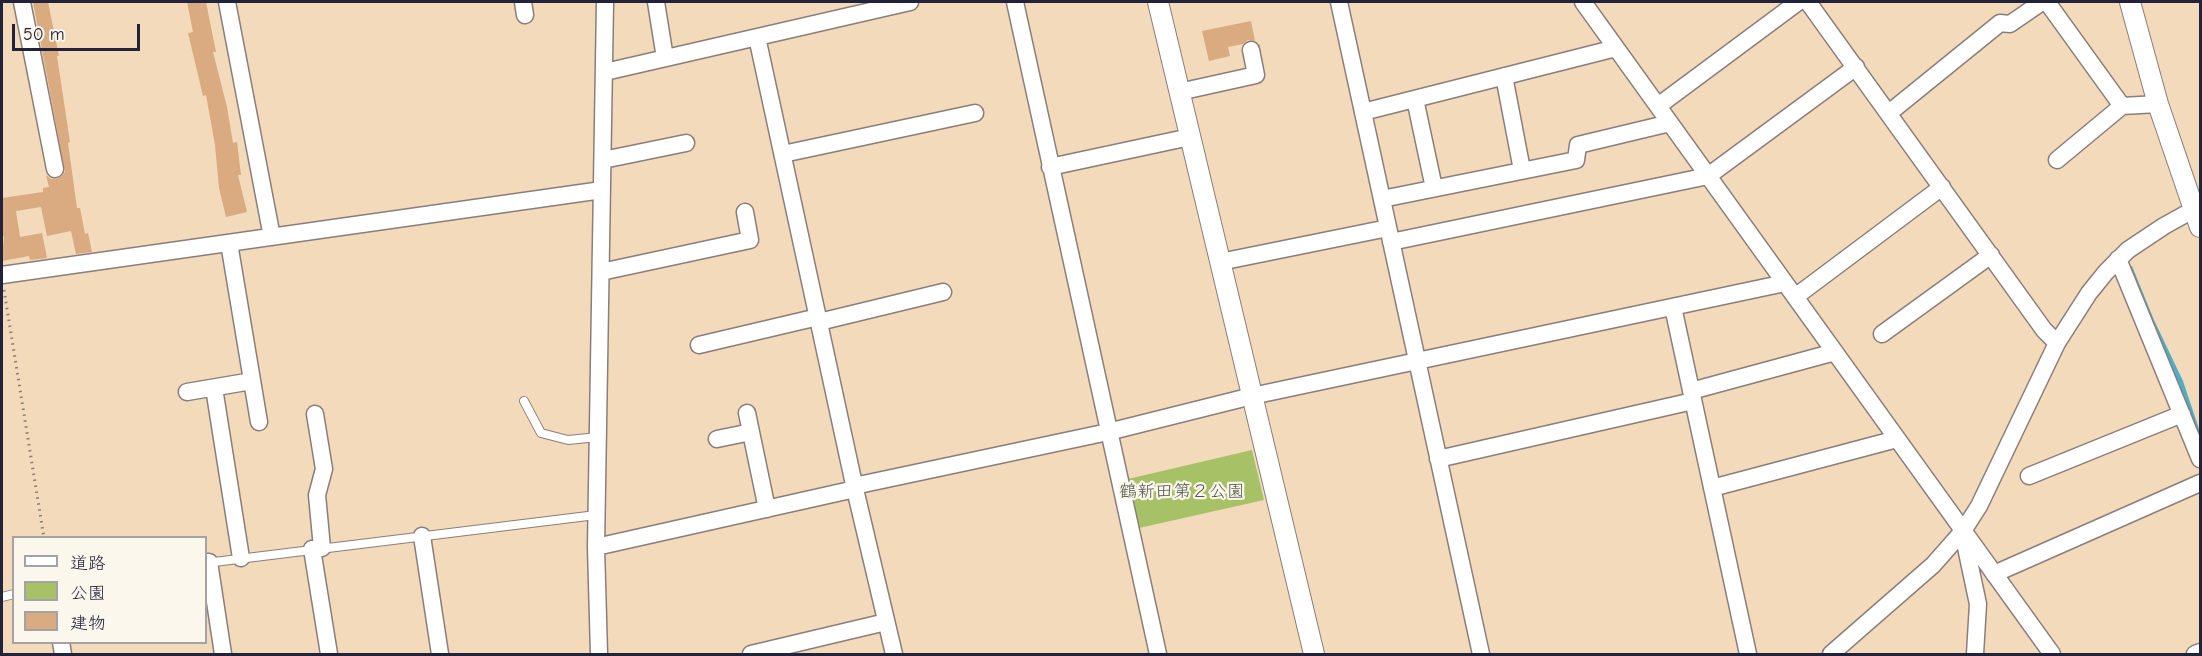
<!DOCTYPE html>
<html>
<head>
<meta charset="utf-8">
<style>
  body { margin:0 }
  #map { position:relative; width:2202px; height:656px; overflow:hidden; background:#f2daba; font-family:"Comic Neue","Klee One",sans-serif }
  canvas { display:block }
  .frame { position:absolute; inset:0; border:3px solid #22223b; pointer-events:none }
  .legend { position:absolute; left:12px; top:536px; width:195px; height:108px; box-sizing:border-box; background:#fbf7ec; border:2px solid #a4a2a5; margin:0; padding:8px 10px; list-style:none; font-size:18px; color:#22223b }
  .legend li { display:flex; align-items:center; gap:12px; height:30px }
  .legend b { width:30px; border:2px solid #a4a2a5 }
  .scale { position:absolute; left:12px; top:24px; width:128px; height:27px; box-sizing:border-box; border:3px solid #22223b; border-top:0; padding-left:8px; font-size:18px; line-height:21px; white-space:nowrap; color:#22223b; -webkit-text-stroke:4px #fbf7ec; paint-order:stroke }
</style>
</head>
<body>
<div id="map">
<canvas width="2202" height="656"></canvas>
<div class="frame"></div>
<ul class="legend">
<li><b style="height:8px;background:#fff"></b>道路</li>
<li><b style="height:16px;background:#a7c167"></b>公園</li>
<li><b style="height:16px;background:#daaa80"></b>建物</li>
</ul>
<div class="scale">50 m</div>
</div>
<script>
const ctx = document.querySelector('canvas').getContext('2d');
ctx.lineJoin = 'round';
function fill(path, color) { ctx.fillStyle = color; ctx.fill(path, 'evenodd'); }
const shape = rows => new Path2D(rows.map(r => 'M' + r).join(''));
function stroke(path, color, width, dash) { ctx.strokeStyle = color; ctx.lineWidth = width; ctx.lineCap = dash ? 'butt' : 'round'; ctx.setLineDash(dash || []); ctx.stroke(path); }
function label(font, color, halo, rows, align = 'center') {
  ctx.font = font + ' "Comic Neue","Klee One",sans-serif'; ctx.lineWidth = 4.5; ctx.setLineDash([]); ctx.textBaseline = 'middle'; ctx.strokeStyle = halo; ctx.fillStyle = color; for (const [text, x, y, turn = 0] of rows) {
    ctx.save(); ctx.translate(x, y); ctx.rotate((+turn || 0) * Math.PI / 180); ctx.textAlign = isNaN(turn) ? turn : align; if (halo) ctx.strokeText(text, 0, 0); ctx.fillText(text, 0, 0); ctx.restore();
  }
}
const green = shape([
  [1252,450,1264,500,1139,528,1128,479]
]);
const water = shape([
  [2132,266,2154,320,2183,381,2200,432,2200,450,2126,268]
]);
const building = shape([
  [33,2,48,2,59,56,57,56,70,142,68,143,77,208,80,208,85,234,88,233,92,252,76,254,71,231,47,236,41,207,16,211,20,237,42,233,47,258,30,260,29,256,2,261,4,236,2,236,2,198,43,192,43,188,49,187,46,175,51,179,56,179,61,177,65,172],
  [187,2,206,2,216,52,213,52,227,107,233,143,237,142,241,175,238,175,247,212,226,217,219,188,215,145,206,95,203,96,188,33,193,32],
  [1251,21,1255,41,1248,40,1243,44,1228,47,1230,56,1209,61,1202,31]
]);
const path = shape([
  [4,290,44,538]
]);
const service = shape([
  [524,401,541,433,568,440,598,437],
  [206,563,596,515],
  [2,597,14,594]
]);
const minor = shape([
  [22,2,55,169],
  [227,2,272,237],
  [523,2,525,15],
  [656,2,665,58],
  [1015,2,1158,654],
  [1339,2,1481,654],
  [1583,2,2052,654],
  [1808,2,2044,330,2057,343],
  [2047,2,2122,106,2158,104],
  [757,37,855,489,894,654],
  [605,72,910,2],
  [1504,76,1522,170],
  [1179,92,1256,75,1251,50],
  [1415,99,1434,188],
  [1658,106,1798,2],
  [1363,112,1616,48],
  [1889,113,2000,23,2010,24,2042,2],
  [783,154,975,113],
  [603,160,686,143],
  [2057,160,2122,106],
  [1050,167,1190,137],
  [1382,199,1576,160,1578,145,1670,123],
  [1391,242,1708,176,1856,67],
  [229,243,259,422],
  [2118,259,2200,459],
  [1220,262,1388,228],
  [601,272,750,240,745,212],
  [2,275,602,190],
  [1795,297,1942,187],
  [1673,307,1748,654],
  [819,322,943,292],
  [1882,334,1991,255],
  [699,345,818,317],
  [214,388,241,558],
  [1691,391,1835,352],
  [187,392,252,381],
  [747,413,767,509],
  [315,414,324,469,317,495,322,548],
  [717,439,751,432],
  [1438,459,1693,401],
  [2029,476,2182,414],
  [854,486,1108,432,1252,396,1785,283],
  [1712,488,1897,439],
  [422,536,440,654],
  [1964,538,1978,604,1975,654],
  [596,547,855,489],
  [312,549,329,654],
  [209,562,223,654],
  [1994,574,2200,483],
  [61,642,63,654],
  [599,654,596,547,605,2],
  [751,654,886,622],
  [1831,654,1933,565,1963,531,1979,506,2057,343,2089,293,2106,272,2128,250,2164,226,2200,206],
  [2195,654,2200,652]
]);
const tertiary = shape([
  [1158,2,1314,654],
  [2130,2,2158,104,2200,227]
]);
const parkNames = [
  ["鶴新田第２公園",1182,492]
];
fill(green, '#a7c167');
fill(water, '#4bafca');
fill(building, '#daaa80');
stroke(service, '#8a7e7a', 10);
stroke(minor, '#8a7e7a', 19);
stroke(tertiary, '#8a7e7a', 22);
stroke(path, '#8a7e7a', 3, [1.5, 4.5]);
stroke(service, '#fff', 8);
stroke(minor, '#fff', 16);
stroke(tertiary, '#fff', 20);
label('18px', '#515a4a', '#fbf7ec', parkNames);
</script>
</body>
</html>
